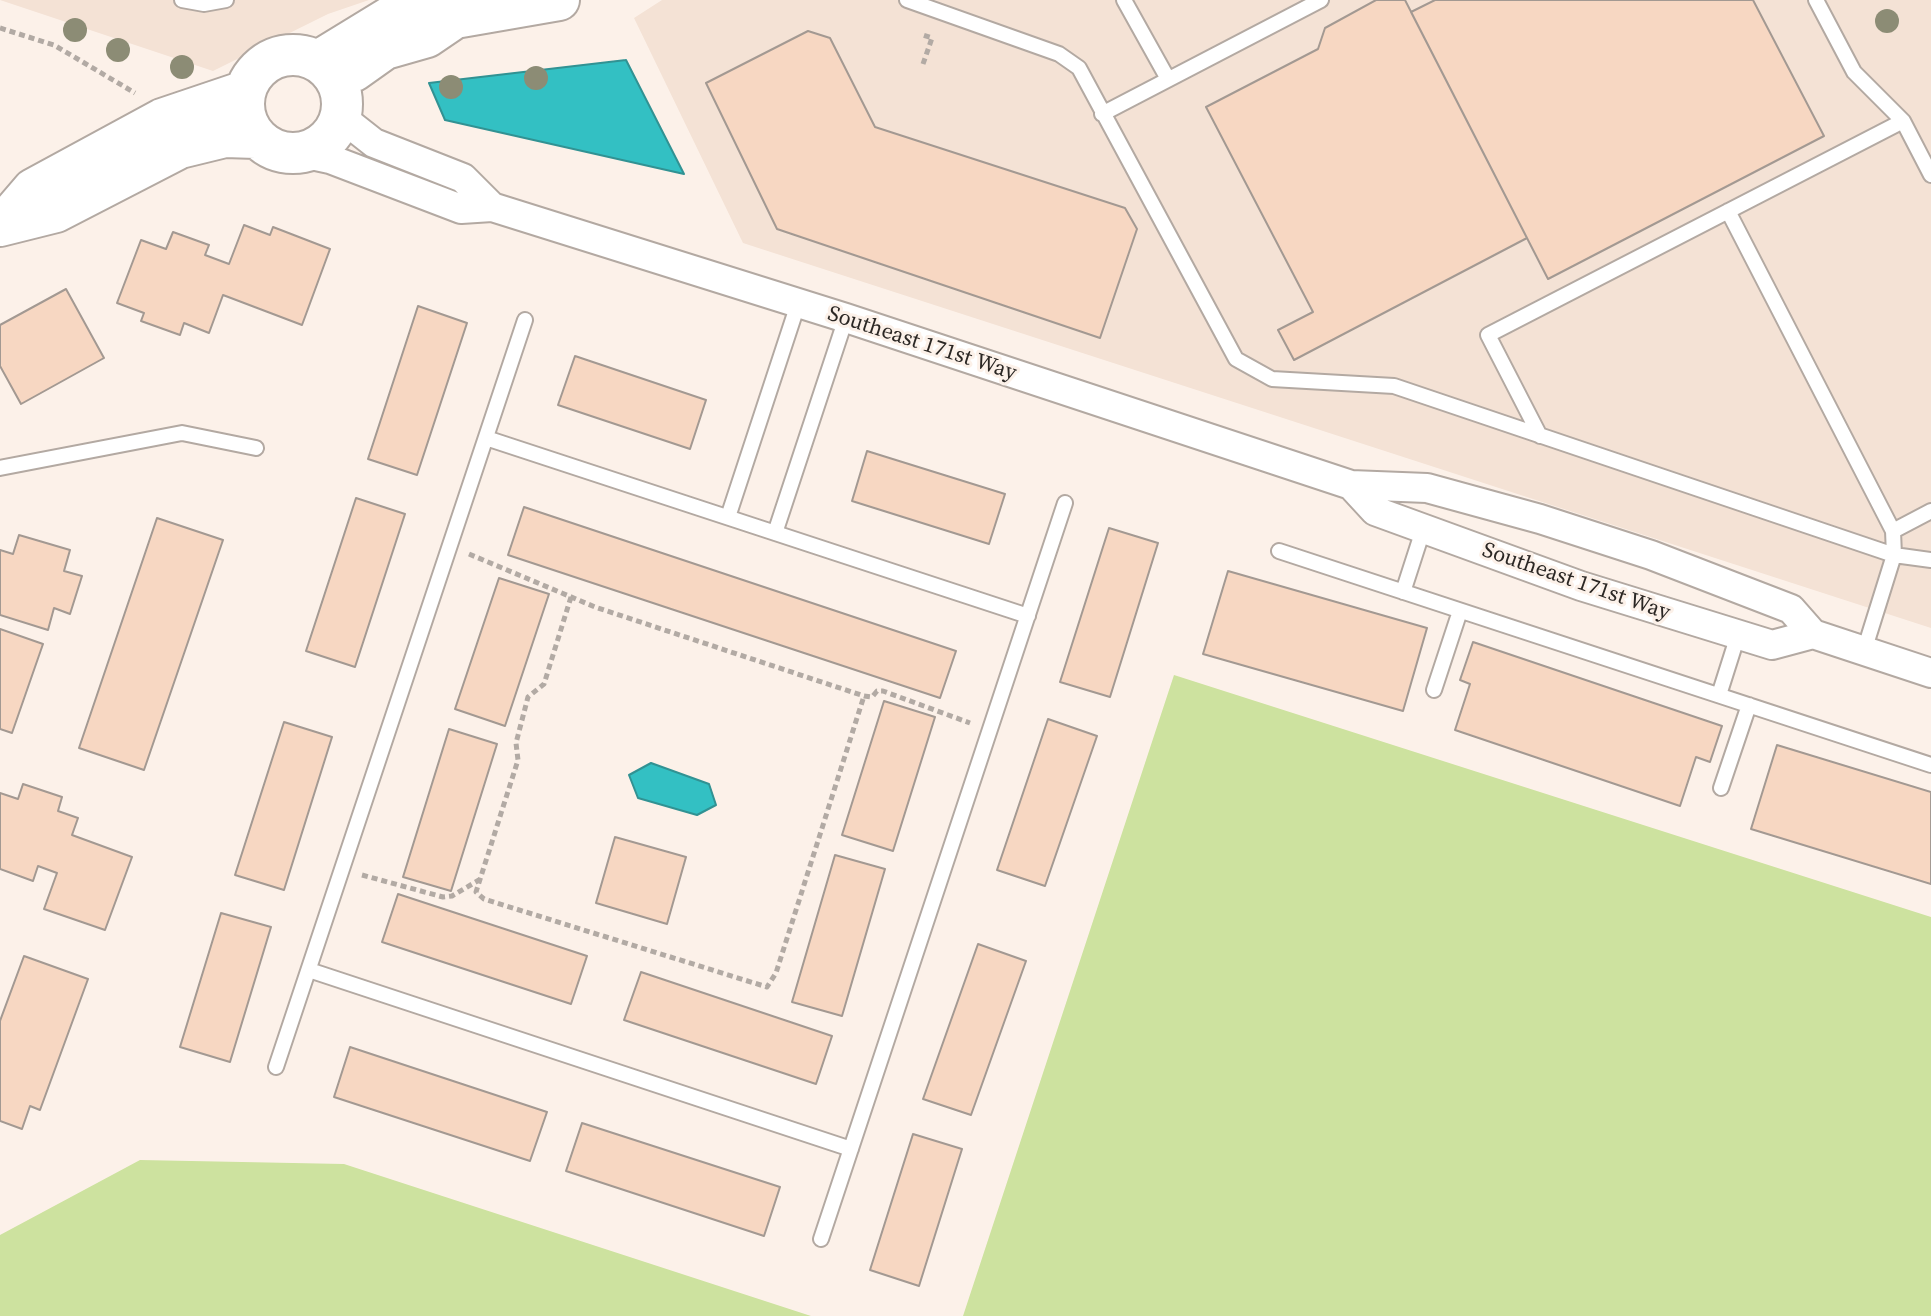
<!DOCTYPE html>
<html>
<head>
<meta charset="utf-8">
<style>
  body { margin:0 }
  canvas { display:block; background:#fcf1e9 }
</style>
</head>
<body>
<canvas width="1931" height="1316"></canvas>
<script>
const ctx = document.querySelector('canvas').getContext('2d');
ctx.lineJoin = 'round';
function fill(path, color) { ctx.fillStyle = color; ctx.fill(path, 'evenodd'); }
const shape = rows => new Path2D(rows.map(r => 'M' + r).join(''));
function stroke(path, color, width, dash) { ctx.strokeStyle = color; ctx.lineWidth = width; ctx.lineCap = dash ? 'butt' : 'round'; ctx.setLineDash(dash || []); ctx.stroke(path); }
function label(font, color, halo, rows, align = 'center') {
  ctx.font = font + ' "Source Serif 4",serif'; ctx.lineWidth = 6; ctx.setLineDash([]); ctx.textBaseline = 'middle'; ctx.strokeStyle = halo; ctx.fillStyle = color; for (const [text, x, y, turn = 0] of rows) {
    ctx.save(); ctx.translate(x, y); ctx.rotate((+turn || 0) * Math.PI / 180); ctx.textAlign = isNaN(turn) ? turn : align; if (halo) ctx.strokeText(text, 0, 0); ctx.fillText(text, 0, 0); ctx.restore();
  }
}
const built = shape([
  [0,0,369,0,328,14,213,71],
  [662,0,1931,0,1931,628,743,243,634,18]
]);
const green = shape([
  [1174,675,1931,917,1931,1316,963,1316],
  [140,1160,344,1164,811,1316,0,1316,0,1235]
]);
const water = shape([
  [626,60,684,174,445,120,429,83,626,60],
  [651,763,709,784,716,805,697,815,638,798,629,775,651,763]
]);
const building = shape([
  [1376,0,1405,0,1527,238,1294,360,1278,330,1313,312,1206,107,1318,49,1325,28,1376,0],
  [1435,0,1753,0,1824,136,1548,279,1411,12,1435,0],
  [808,31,830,38,875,127,1125,208,1137,229,1100,338,777,229,706,83,808,31],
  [244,225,270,235,273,227,330,249,302,325,223,295,209,333,184,323,180,335,141,321,144,313,117,303,141,240,166,249,173,232,209,245,205,255,229,264,244,225],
  [66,289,104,358,21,404,0,366,0,325,66,289],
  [418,306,467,323,417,475,368,459,418,306],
  [575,356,706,400,690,449,558,405,575,356],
  [867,451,1005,494,989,544,852,501,867,451],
  [356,498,405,514,355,667,306,651,356,498],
  [524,507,956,651,940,698,508,555,524,507],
  [157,518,223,540,144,770,79,748,157,518],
  [1109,528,1158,543,1110,697,1060,682,1109,528],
  [19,535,70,550,64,571,82,576,70,614,54,608,48,630,0,615,0,550,13,554,19,535],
  [1228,571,1427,628,1403,711,1203,654,1228,571],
  [499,578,549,594,505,726,455,709,499,578],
  [0,629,43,644,12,733,0,729,0,629],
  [1473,642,1722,726,1710,762,1696,757,1680,806,1455,730,1470,684,1460,680,1473,642],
  [884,701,935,717,893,851,842,835,884,701],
  [1048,719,1097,736,1045,886,997,870,1048,719],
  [284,722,332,737,284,890,235,875,284,722],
  [449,729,497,744,451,891,403,877,449,729],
  [1777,745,1931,792,1931,884,1751,829,1777,745],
  [23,784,62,797,58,811,78,818,72,835,132,857,105,930,44,909,57,873,38,866,33,881,0,869,0,793,18,799,23,784],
  [615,837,686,857,667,924,596,903,615,837],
  [835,855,885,869,842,1016,792,1002,835,855],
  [398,894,587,956,571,1004,382,942,398,894],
  [221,913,271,927,230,1062,180,1047,221,913],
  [978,944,1026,961,971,1115,923,1099,978,944],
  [24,956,88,979,40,1110,30,1106,22,1129,0,1121,0,1021,24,956],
  [641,972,832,1036,816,1084,624,1020,641,972],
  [350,1047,547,1112,530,1161,334,1097,350,1047],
  [582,1123,780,1187,764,1236,566,1171,582,1123],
  [913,1134,962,1149,919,1286,870,1270,913,1134]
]);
const path = shape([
  [0,28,54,45,135,93],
  [923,64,932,38,923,35],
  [469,554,595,607,864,696,872,697,877,691,883,691,970,723],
  [571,597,544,684,528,697,516,743,518,760,476,892,484,899,767,987,776,973,864,696],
  [362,875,443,897,452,896,479,880]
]);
const lane = shape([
  [182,0,204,4,226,0],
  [907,0,1059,54,1079,68,1236,359,1272,379,1394,386,1894,555,1864,651],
  [1124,0,1168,79],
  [1816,0,1854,72,1903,121,1931,175],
  [1102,114,1321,0],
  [1728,211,1893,531],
  [1540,436,1488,335,1903,121],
  [486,438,1028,616],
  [0,468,182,433,256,448],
  [1931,511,1893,531,1894,555,1931,560],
  [728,517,798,304],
  [775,533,846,318],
  [1279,551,1931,765],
  [1403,592,1423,530],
  [1434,690,1460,611],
  [1719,695,1738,635],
  [1721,788,1749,705],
  [309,970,851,1149],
  [276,1067,525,320],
  [821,1239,1065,503]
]);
const street = shape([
  [341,117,374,143,463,178,492,207],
  [302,153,330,159,461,209,492,207,846,318,1351,485,1427,488,1540,519,1651,555,1791,609,1813,634,1931,673],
  [1351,485,1375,511,1581,586,1772,645,1813,634]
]);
const secondary = shape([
  '244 104a49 49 0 1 1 98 0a49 49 0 1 1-98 0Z',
  [318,61,390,17,415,9,455,18,559,0],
  [354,71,385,49,427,37,455,18],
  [3,224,33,189,162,119,245,91],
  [0,226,56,212,180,148,225,137,256,138]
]);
const trees = [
  [1887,21],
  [75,30],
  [118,50],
  [182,67],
  [536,78],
  [451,87]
];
const streetNames = [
  ["Southeast 171st Way",922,344,18],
  ["Southeast 171st Way",1576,582,19]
];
fill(built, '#f4e2d5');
fill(green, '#cde29f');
fill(water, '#33c0c3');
stroke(water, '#319293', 2);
fill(building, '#f7d7c2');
stroke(building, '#a39992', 2);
stroke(lane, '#b3a9a2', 18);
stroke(street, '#b3a9a2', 32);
stroke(secondary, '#b3a9a2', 44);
stroke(path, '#b2aaa4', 5, [6, 4]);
stroke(lane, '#fff', 14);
stroke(street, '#fff', 28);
stroke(secondary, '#fff', 40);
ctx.fillStyle = '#8c8c75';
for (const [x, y] of trees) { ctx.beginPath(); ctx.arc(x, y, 12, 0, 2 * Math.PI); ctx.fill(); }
label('22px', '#2b2724', '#fcf1e9', streetNames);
</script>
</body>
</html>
